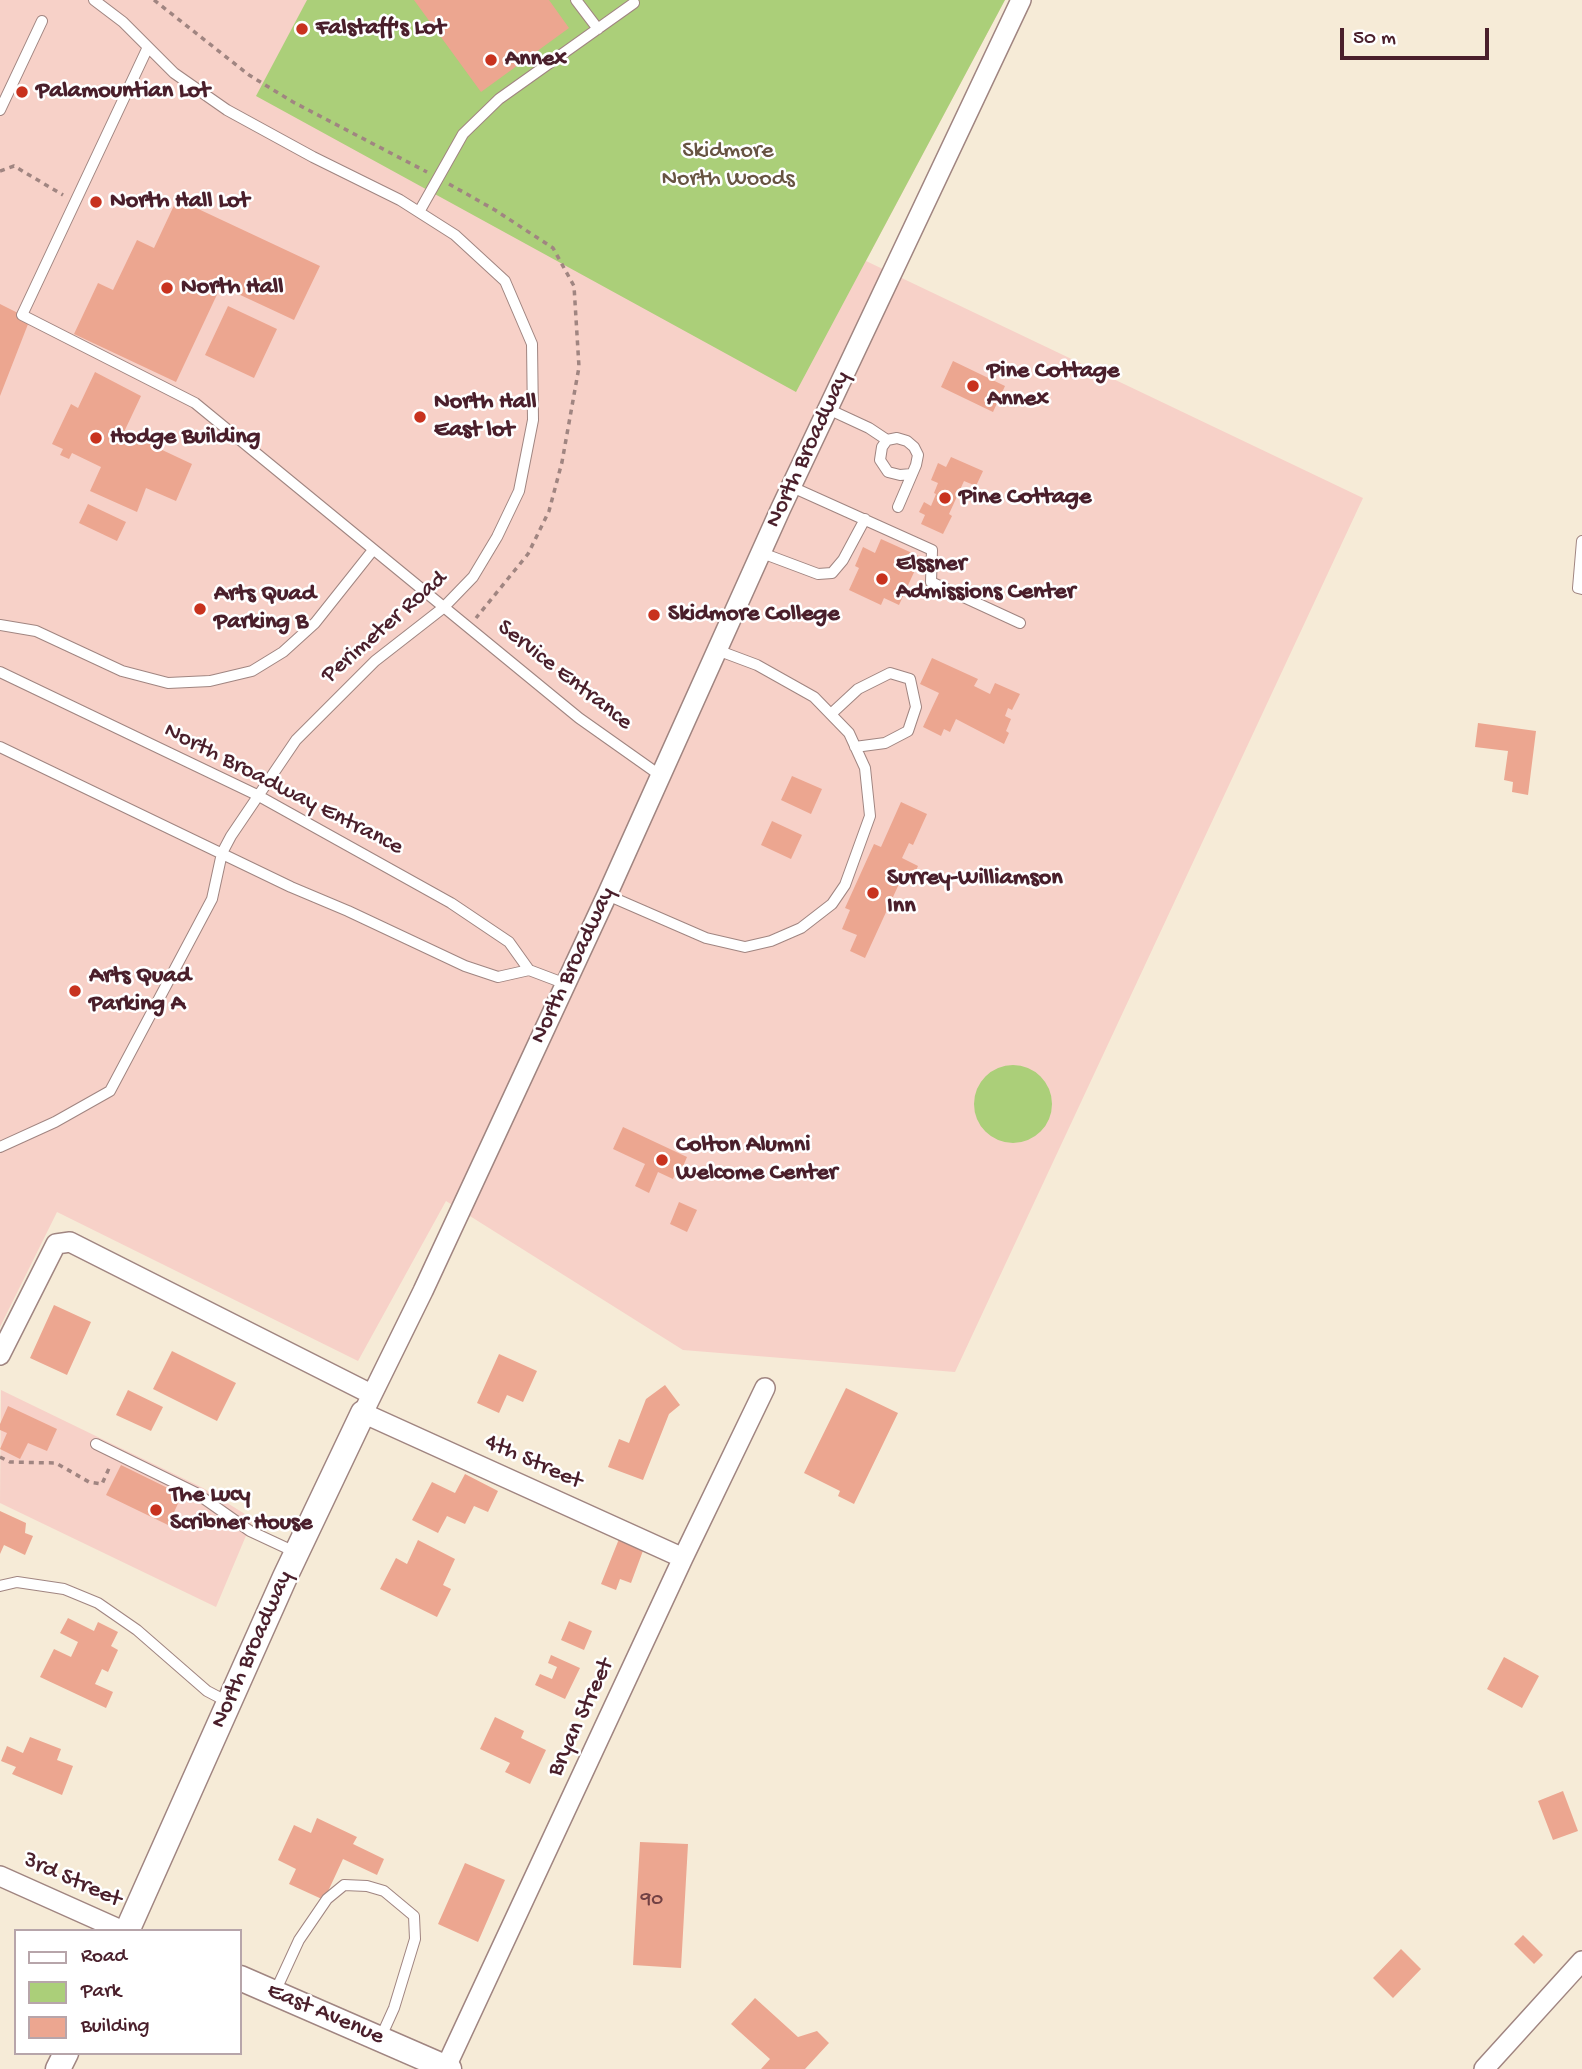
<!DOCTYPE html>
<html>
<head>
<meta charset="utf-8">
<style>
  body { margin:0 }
  #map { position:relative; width:1582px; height:2069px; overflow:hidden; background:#f6ebd7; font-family:"Gochi Hand",sans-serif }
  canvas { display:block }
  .legend { position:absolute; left:14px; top:1929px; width:228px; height:126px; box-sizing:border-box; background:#fff; border:2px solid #b7a5aa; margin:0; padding:9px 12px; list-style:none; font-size:21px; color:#4a1f2b }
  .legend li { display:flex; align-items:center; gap:14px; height:35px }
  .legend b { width:35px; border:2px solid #b7a5aa }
  .scale { position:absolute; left:1340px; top:28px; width:149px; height:32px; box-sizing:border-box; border:4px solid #4a1f2b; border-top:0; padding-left:9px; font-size:21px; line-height:24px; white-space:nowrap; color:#4a1f2b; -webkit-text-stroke:5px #fff; paint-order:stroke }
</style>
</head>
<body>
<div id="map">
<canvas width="1582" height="2069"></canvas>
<ul class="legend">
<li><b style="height:9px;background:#fff"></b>Road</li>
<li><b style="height:19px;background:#abcf79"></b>Park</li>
<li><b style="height:19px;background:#eca690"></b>Building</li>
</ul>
<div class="scale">50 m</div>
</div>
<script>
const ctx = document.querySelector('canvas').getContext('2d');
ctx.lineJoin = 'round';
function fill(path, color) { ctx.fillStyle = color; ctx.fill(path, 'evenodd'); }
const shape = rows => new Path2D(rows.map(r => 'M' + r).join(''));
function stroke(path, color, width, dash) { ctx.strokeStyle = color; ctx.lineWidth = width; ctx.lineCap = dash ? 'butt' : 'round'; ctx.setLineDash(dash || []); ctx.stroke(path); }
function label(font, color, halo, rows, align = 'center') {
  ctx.font = font + ' "Gochi Hand",sans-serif'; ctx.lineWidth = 5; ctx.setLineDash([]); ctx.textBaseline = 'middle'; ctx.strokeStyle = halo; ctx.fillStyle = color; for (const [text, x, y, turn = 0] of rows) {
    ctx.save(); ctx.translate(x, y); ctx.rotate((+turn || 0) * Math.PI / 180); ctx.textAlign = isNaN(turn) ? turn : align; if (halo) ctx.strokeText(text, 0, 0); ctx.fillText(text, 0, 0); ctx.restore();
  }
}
const built = shape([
  [0,0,1005,0,866,261,1363,498,955,1372,683,1350,446,1201,358,1361,57,1212,0,1327],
  [1,1390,203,1488,253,1519,216,1607,0,1503]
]);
const green = shape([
  [307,0,1005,0,796,392,256,96],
  '974 1104a39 39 0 1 1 78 0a39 39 0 1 1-78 0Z'
]);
const building = shape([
  [414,0,549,0,569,28,481,92],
  [177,199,320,266,294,320,221,286,176,382,74,334,98,283,113,290,137,240,154,248],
  [0,304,30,319,0,396],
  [228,306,277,329,254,378,205,355],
  [953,361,1005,386,993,412,941,387],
  [95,372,141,396,124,432,192,464,176,501,146,488,137,512,90,491,101,467,72,453,69,459,60,455,63,449,52,444,71,404,78,408],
  [951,457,983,471,976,486,964,481,949,514,952,516,943,534,921,524,925,515,919,512,924,502,931,506,936,494,934,493,938,483,931,480,938,463,946,467],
  [88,504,126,522,117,541,79,523],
  [881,539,921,557,899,605,884,598,881,605,849,590,859,568,855,566,863,547,875,553],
  [932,658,978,679,974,686,990,694,995,683,1020,694,1012,710,1008,708,1005,716,1011,719,1006,731,1009,733,1004,744,956,719,950,732,944,729,941,736,923,727,939,693,920,684],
  [1478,723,1536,731,1528,795,1512,792,1513,782,1504,780,1508,751,1475,747],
  [792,776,822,789,811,814,781,800],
  [901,802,927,814,913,845,909,843,902,858,918,866,913,877,904,873,865,958,850,951,857,935,842,929,850,910,845,908,874,844,881,847],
  [772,821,802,835,791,859,761,845],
  [623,1127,687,1157,679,1176,675,1174,673,1179,658,1172,649,1193,635,1186,645,1164,613,1149],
  [679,1202,697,1210,687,1232,670,1224],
  [54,1305,91,1322,67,1375,30,1358],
  [172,1351,236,1383,217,1421,153,1389],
  [499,1354,537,1371,523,1402,507,1395,499,1413,477,1403],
  [665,1385,680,1405,669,1414,643,1480,608,1467,619,1439,629,1443,646,1399],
  [846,1388,898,1413,854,1504,838,1496,840,1491,804,1473],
  [128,1390,163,1407,151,1431,116,1415],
  [8,1406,57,1429,47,1451,28,1443,20,1459,0,1449,7,1433,0,1430,0,1424],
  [121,1465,182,1495,168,1525,106,1495],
  [465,1474,498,1491,488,1512,474,1506,465,1524,447,1516,438,1533,412,1520,432,1482,455,1493],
  [0,1511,26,1523,25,1533,33,1536,25,1555,4,1545,0,1554],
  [619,1539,644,1548,631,1583,620,1579,616,1590,601,1584],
  [418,1540,455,1559,443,1585,451,1589,437,1617,380,1589,396,1558,407,1564],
  [68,1618,94,1631,98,1622,118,1632,111,1646,118,1650,108,1672,102,1669,95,1684,113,1692,106,1708,40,1677,54,1649,71,1657,78,1642,60,1633],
  [569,1621,592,1631,584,1650,561,1640],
  [551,1655,580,1668,565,1699,535,1685,540,1674,552,1679,557,1667,548,1663],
  [1504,1657,1539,1676,1522,1708,1487,1689],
  [495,1717,524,1731,521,1738,546,1750,530,1784,505,1772,510,1763,480,1749],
  [30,1737,61,1749,57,1760,73,1766,62,1795,12,1774,16,1767,1,1761,7,1746,23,1753],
  [1563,1791,1578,1831,1553,1840,1538,1801],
  [317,1818,357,1837,353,1844,384,1859,377,1875,343,1859,324,1900,289,1884,296,1869,278,1860,294,1825,311,1833],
  [640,1842,688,1844,681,1968,633,1965],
  [465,1863,505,1880,478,1942,438,1924],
  [1523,1935,1543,1955,1534,1964,1514,1944],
  [1401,1949,1421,1969,1393,1998,1373,1978],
  [755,1998,798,2037,817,2031,829,2043,805,2069,761,2069,770,2059,731,2024]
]);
const path = shape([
  [154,0,249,75,293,102,427,172],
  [0,171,14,166,63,195],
  [449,184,495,210,553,248,574,286,579,367,562,462,549,511,528,554,476,618],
  [0,1457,10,1462,56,1463,89,1482,102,1484,110,1466]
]);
const service = shape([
  [576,0,598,29],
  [148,47,22,315,195,403,579,718,661,776],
  [0,110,42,21],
  [419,212,463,134,499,99,634,3],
  [828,409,869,428,887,440,897,438,907,441,914,447,918,455,916,465,898,507],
  [887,440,882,447,880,460,888,472,900,475,912,474],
  [792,487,932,550,931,582,1020,623],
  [1582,541,1578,588,1582,589],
  [762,553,818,574,832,573,843,560,865,519],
  [0,625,36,631,122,671,168,683,210,681,252,671,283,652,315,623,373,550],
  [0,672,257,795,451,903,509,942,529,970],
  [831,714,858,689,890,673,910,679,916,707,908,731,885,743,855,747],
  [0,747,291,887,348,911,465,966,498,977,529,970,566,984],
  [607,895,706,938,745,947,771,941,801,928,832,904,845,885,870,816,865,768,849,733,814,697,757,665,717,650],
  [0,1147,55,1122,110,1091,212,899,222,853,231,836,296,740,375,661,443,608,473,577,497,537,519,491,533,420,532,344,505,281,455,235,400,200,313,157,227,110,174,73,123,22,94,0],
  [96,1444,196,1493,250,1531,295,1552],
  [0,1586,17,1582,64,1589,98,1603,137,1630,207,1691,228,1702],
  [275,1992,299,1940,327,1899,344,1885,367,1886,384,1891,414,1916,415,1939,394,2008,380,2039]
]);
const minor = shape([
  [0,1355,56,1244,70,1242,371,1394],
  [683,1558,363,1413,423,1291,607,895,781,508,1021,0],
  [0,1876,123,1931],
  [445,2069,683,1558,765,1388],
  [1484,2069,1582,1961]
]);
const tertiary = shape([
  [127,1931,285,1577,363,1413],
  [240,1978,449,2069],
  [58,2069,66,2053]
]);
const markers = [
  [302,29,7,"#c8321e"],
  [491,60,7,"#c8321e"],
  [22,92,7,"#c8321e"],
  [96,202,7,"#c8321e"],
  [167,288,7,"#c8321e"],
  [973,386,7,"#c8321e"],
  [420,417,7,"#c8321e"],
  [96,438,7,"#c8321e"],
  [945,498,7,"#c8321e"],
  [882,579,7,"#c8321e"],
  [200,609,7,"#c8321e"],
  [654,615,7,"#c8321e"],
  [873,893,7,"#c8321e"],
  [75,991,7,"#c8321e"],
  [662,1160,7,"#c8321e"],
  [156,1510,7,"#c8321e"]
];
const numberNames = [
  ["90",652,1901]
];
const poiNames = [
  ["Falstaff's Lot",316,29],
  ["Annex",505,60],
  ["Palamountian Lot",36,92],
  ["North Hall Lot",110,202],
  ["North Hall",181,288],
  ["Pine Cottage",987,372],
  ["Annex",987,400],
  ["North Hall",434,403],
  ["East lot",434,431],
  ["Hodge Building",110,438],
  ["Pine Cottage",959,498],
  ["Elssner",896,565],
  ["Admissions Center",896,593],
  ["Arts Quad",214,595],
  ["Parking B",214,623],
  ["Skidmore College",668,615],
  ["Surrey-Williamson",887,879],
  ["Inn",887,907],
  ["Arts Quad",89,977],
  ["Parking A",89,1005],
  ["Colton Alumni",676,1146],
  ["Welcome Center",676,1174],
  ["The Lucy",170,1496],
  ["Scribner House",170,1524]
];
const parkNames = [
  ["Skidmore",728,152],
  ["North Woods",728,180]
];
const streetNames = [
  ["North Broadway",809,450,-65],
  ["Perimeter Road",385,628,-41],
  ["Service Entrance",564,676,38],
  ["North Broadway Entrance",283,790,27],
  ["North Broadway",574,966,-65],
  ["4th Street",533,1463,24],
  ["North Broadway",253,1650,-66],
  ["Bryan Street",582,1718,-65],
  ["3rd Street",72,1881,24],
  ["East Avenue",325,2015,23]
];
fill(built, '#f7d1c8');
fill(green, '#abcf79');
fill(building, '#eca690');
stroke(service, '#a08581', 12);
stroke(minor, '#a08581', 22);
stroke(tertiary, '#a08581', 27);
stroke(path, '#a08581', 3.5, [5, 5]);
stroke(service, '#fff', 10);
stroke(minor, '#fff', 19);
stroke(tertiary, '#fff', 24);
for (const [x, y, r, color] of markers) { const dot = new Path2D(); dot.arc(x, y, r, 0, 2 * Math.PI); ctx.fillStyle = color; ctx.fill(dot); stroke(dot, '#fff', 2.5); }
label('21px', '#724144', null, numberNames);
label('bold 24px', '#4a1f2b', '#fff', poiNames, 'left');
label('24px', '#675442', '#fff', parkNames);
label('24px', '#4a1f2b', '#fff', streetNames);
</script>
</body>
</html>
